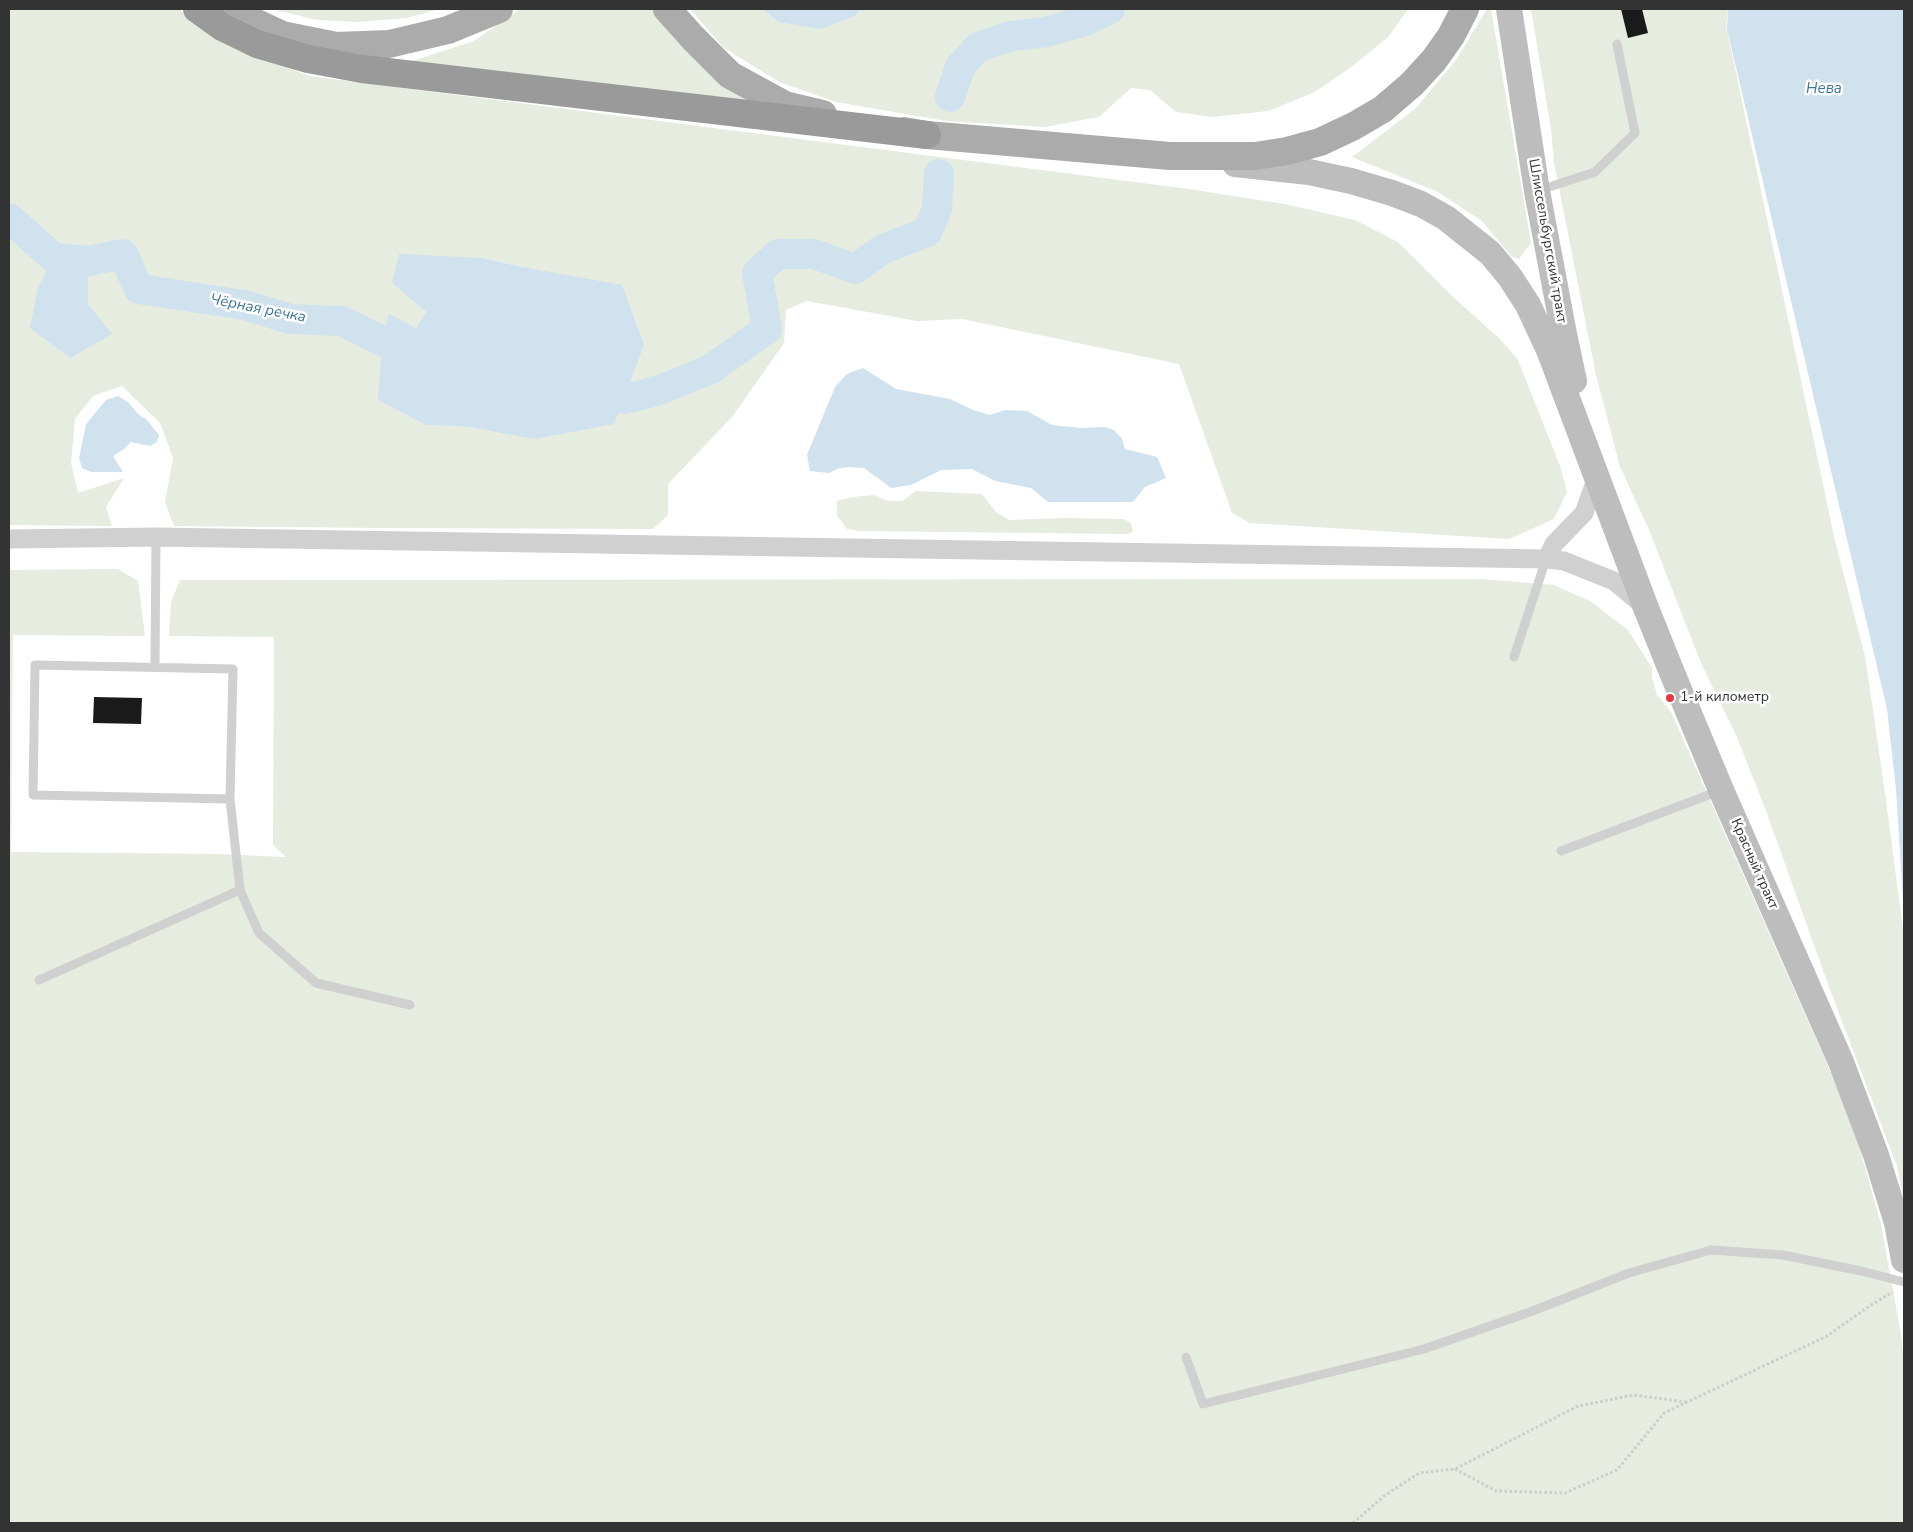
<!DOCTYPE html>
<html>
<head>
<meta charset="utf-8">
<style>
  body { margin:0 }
  #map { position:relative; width:1913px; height:1532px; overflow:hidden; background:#fff; font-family:"Nunito Sans",sans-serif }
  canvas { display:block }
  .frame { position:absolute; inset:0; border:10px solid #333; pointer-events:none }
</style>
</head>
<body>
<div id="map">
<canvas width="1913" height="1532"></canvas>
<div class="frame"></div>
</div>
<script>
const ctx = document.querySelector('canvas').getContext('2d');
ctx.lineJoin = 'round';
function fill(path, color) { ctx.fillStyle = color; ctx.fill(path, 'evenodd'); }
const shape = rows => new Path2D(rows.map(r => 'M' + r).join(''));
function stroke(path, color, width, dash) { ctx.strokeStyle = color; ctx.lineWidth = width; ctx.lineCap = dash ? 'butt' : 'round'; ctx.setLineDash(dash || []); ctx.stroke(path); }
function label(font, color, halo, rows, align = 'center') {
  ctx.font = font + ' "Nunito Sans",sans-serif'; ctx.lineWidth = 5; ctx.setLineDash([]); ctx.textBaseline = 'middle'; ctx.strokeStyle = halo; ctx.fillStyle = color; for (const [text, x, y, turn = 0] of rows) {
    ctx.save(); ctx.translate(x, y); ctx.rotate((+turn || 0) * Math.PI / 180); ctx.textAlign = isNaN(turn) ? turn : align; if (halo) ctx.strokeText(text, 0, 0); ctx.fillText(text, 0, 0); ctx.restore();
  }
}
const green = shape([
  [9,9,178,9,234,47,309,76,1189,189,1285,204,1355,220,1398,242,1452,296,1500,339,1518,360,1560,466,1567,492,1554,519,1509,539,1250,523,1232,513,1179,364,962,319,917,321,807,301,786,310,784,343,732,417,668,484,668,515,653,529,386,528,174,526,165,502,173,458,160,423,122,386,93,396,75,419,71,463,78,493,124,478,106,507,112,526,9,525],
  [62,244,88,261,87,304],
  [483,258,522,267,470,427,426,425,389,315,416,328,426,312,392,283],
  [272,9,440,9,407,18,357,22,317,20],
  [520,9,660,9,709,70,748,102,409,62,474,41],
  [690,9,763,9,778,22,855,16,860,9,1408,9,1389,36,1354,65,1315,92,1268,111,1213,117,1176,112,1150,90,1131,88,1099,117,1045,127,946,121,836,102,779,82,723,47],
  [1487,9,1491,9,1531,243,1519,259,1511,256,1482,221,1438,192,1352,157,1415,109,1456,60],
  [1531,9,1728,9,1726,25,1835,541,1865,656,1885,793,1904,937,1904,1091,1903,1091,1904,1092,1904,1203,1897,1166,1829,987,1765,808,1736,735,1701,663,1649,530,1620,467,1596,375,1554,163,1551,129],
  [916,491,982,494,996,512,1009,520,1065,518,1124,519,1131,523,1133,532,1127,534,860,531,847,529,837,515,837,501,853,497,873,495,888,501,902,501],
  [118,569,138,581,145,636,13,635,11,852,216,854,286,857,273,845,274,637,169,636,171,602,180,580,1481,579,1554,585,1590,601,1628,630,1652,668,1652,677,1657,695,1671,712,1851,1118,1881,1224,1901,1335,1904,1362,1904,1523,9,1523,9,570]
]);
const water = shape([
  [763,9,860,9,855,16,820,29,778,22],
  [1728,9,1904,9,1904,916,1896,790,1887,709,1727,29],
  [62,244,88,261,88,304,112,334,70,358,30,328,38,287],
  [399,254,483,258,522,267,622,285,644,345,614,424,534,439,470,427,426,425,378,400,382,341,389,314,416,328,426,312,392,283],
  [863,368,896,389,950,399,973,410,990,415,1005,410,1027,411,1052,425,1081,428,1105,427,1114,430,1122,439,1125,449,1157,457,1166,478,1145,487,1133,502,1048,502,1031,488,995,481,972,469,941,470,911,485,891,488,864,468,848,467,837,469,829,473,810,471,807,455,835,387,847,374],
  [118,396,129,403,138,414,147,420,159,435,157,442,150,446,131,442,124,449,113,456,123,472,91,472,82,468,79,458,86,424,106,400]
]);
const river = shape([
  [950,97,960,67,978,47,1011,36,1046,32,1085,21,1110,9],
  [9,218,54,258,88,261,123,254,139,289,244,305,291,319,342,321,382,341,420,354],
  [584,392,625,399,660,390,711,369,767,329,757,273,778,254,814,254,855,269,883,249,927,232,937,209,939,174]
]);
const building = shape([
  [1621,9,1642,9,1648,33,1628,38],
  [94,697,142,698,141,724,93,723]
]);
const path = shape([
  [1455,1469,1496,1491,1565,1493,1617,1470,1664,1413,1827,1336,1871,1305,1893,1292],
  [1353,1523,1384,1496,1419,1473,1455,1469,1578,1406,1634,1395,1686,1402]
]);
const lane = shape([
  [1540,190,1595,172,1635,133,1617,44],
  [1514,657,1546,559],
  [35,665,233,669,230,799,33,795,35,665],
  [155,667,156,537],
  [230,799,240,890,259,933,316,983,410,1005],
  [1561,851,1719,791],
  [39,980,240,890],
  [1186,1357,1203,1404,1424,1349,1530,1312,1629,1273,1711,1250,1783,1255,1861,1271,1904,1282]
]);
const street = shape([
  [9,539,156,537,1547,559,1564,561,1614,581,1644,606],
  [1547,559,1554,544,1584,513,1597,477]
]);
const secondary = shape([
  [1509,9,1537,191,1564,334,1574,381],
  [1235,164,1309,172,1351,181,1392,193,1421,204,1446,218,1490,253,1510,277,1528,305,1549,350,1646,608,1673,675,1721,790,1841,1062,1876,1155,1897,1223,1904,1260]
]);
const primary = shape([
  [227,9,282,35,336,46,389,44,448,30,499,9],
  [667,9,693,38,730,75,785,105,823,114],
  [904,131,927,135,1170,156,1255,156,1287,151,1320,142,1354,126,1383,109,1412,84,1434,60,1451,36,1465,9]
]);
const highway = shape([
  [197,9,222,27,257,44,308,59,362,69,927,135]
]);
const markers = [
  [1670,698,5,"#e63946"]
];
const streetNames = [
  ["Шлиссельбургский тракт",1547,241,80],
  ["Красный тракт",1754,864,66]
];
const poiNames = [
  ["1-й километр",1680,698]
];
const waterNames = [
  ["Нева",1824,89],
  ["Чёрная речка",258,309,11]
];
fill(green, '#e6ecdf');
fill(water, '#cfe2ee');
stroke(river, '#cfe2ee', 30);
fill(building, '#1a1a1a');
stroke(path, '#cdcdcd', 3, [2.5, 2.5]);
stroke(lane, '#d0d0d0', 9);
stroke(street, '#d0d0d0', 19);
stroke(secondary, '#bdbdbd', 26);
stroke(primary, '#ababab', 28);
stroke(highway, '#9a9a9a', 28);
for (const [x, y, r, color] of markers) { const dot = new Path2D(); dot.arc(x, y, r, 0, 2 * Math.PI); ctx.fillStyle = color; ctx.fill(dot); stroke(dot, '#fff', 2); }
label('14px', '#333', '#fff', streetNames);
label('14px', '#333', '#fff', poiNames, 'left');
label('italic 15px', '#3f7597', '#fff', waterNames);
</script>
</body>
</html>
